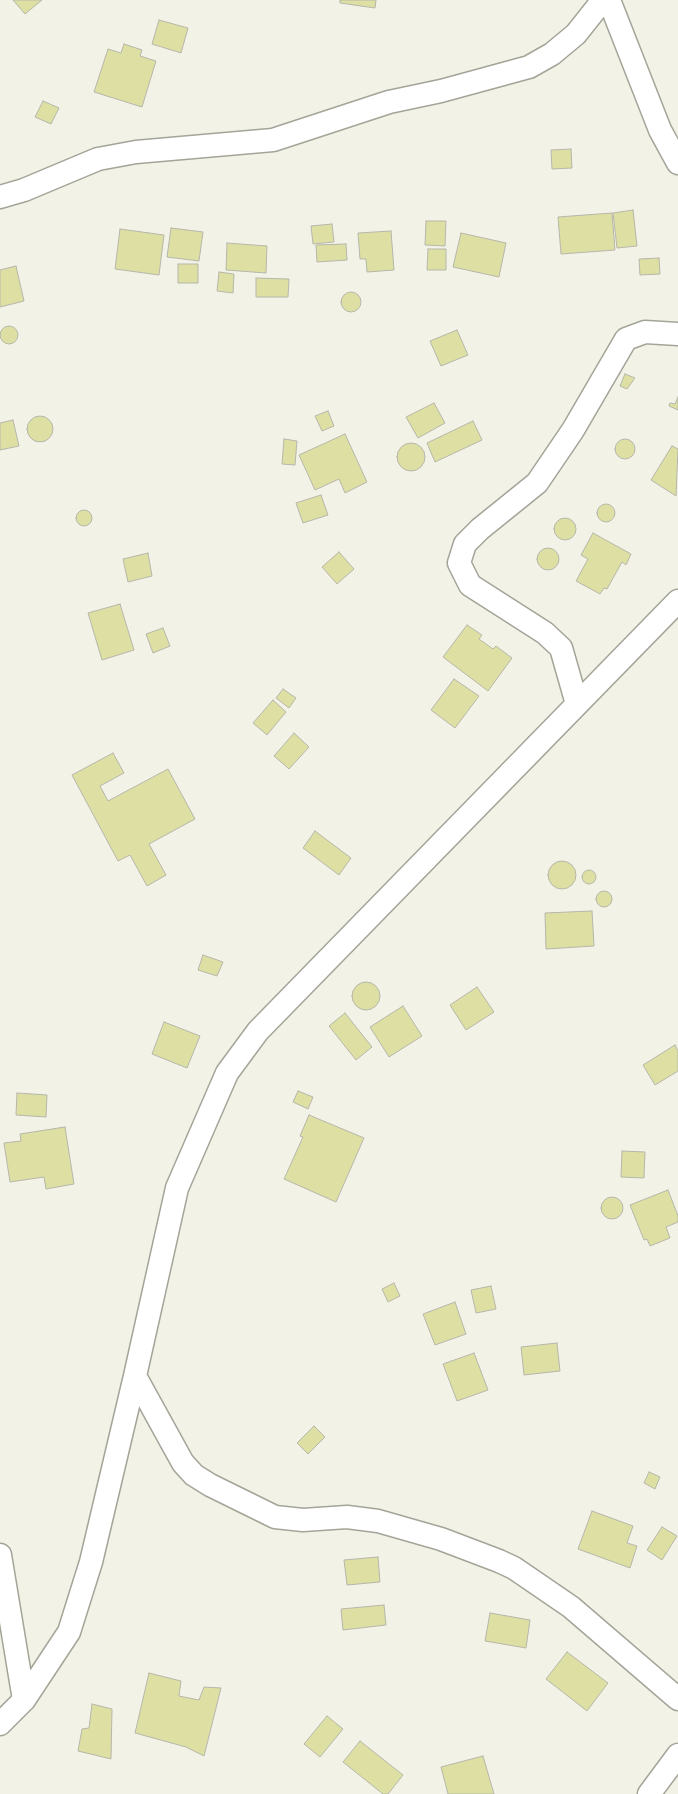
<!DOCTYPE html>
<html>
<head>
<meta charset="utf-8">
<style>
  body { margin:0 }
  canvas { display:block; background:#f2f2e6 }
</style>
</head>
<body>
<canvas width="678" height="1794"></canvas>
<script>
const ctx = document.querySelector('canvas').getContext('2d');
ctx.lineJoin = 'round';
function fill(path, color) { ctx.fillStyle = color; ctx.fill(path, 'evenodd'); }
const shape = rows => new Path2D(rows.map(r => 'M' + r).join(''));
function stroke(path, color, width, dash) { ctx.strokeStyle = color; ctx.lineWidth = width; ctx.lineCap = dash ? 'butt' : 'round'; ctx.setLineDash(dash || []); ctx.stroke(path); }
const building = shape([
  [13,0,42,0,25,14,13,0],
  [340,0,376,0,375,8,340,3,340,0],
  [159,20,188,28,181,53,152,44,159,20],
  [124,44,142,50,140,56,156,61,142,107,94,92,108,49,121,53,124,44],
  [43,101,59,108,51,124,35,117,43,101],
  [571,149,572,168,552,169,551,150,571,149],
  [633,210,637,246,617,248,613,213,633,210],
  [612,213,615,250,561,254,558,217,612,213],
  [426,221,446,221,445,246,425,245,426,221],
  [332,224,334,242,313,244,311,226,332,224],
  [171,228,203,232,199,261,167,257,171,228],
  [120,229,164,235,159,275,115,269,120,229],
  [391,231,394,270,367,272,366,259,360,259,358,233,391,231],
  [461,233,506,243,499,277,453,267,461,233],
  [227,243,267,246,266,273,226,270,227,243],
  [346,244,347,260,317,262,316,245,346,244],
  [428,249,446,249,446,270,427,270,428,249],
  [659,258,660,274,640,275,639,259,659,258],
  [178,264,198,264,198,283,178,283,178,264],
  [16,266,24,301,0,307,0,270,16,266],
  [219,272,234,274,233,293,217,291,219,272],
  [256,278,289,279,288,297,256,297,256,278],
  '341 302a10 10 0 1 1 20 0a10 10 0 1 1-20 0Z',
  '0 335a9 9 0 1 1 18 0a9 9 0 1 1-18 0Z',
  [457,330,468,355,441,366,430,341,457,330],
  [625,374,635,378,627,389,620,386,625,374],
  [678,397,678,410,669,406,670,403,675,404,678,397],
  [434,403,445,423,418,438,406,417,434,403],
  [328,411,334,426,322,431,315,416,328,411],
  '27 429a13 13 0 1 1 26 0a13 13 0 1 1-26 0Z',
  [13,420,19,446,0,450,0,423,13,420],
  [473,421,482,440,435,462,427,443,473,421],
  [345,434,367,482,345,493,339,479,315,490,299,455,345,434],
  '615 449a10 10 0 1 1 20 0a10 10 0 1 1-20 0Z',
  [284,439,297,441,295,465,282,464,284,439],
  '397 457a14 14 0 1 1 28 0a14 14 0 1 1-28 0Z',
  [672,446,678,449,676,496,651,480,672,446],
  [321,495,328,515,303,523,296,503,321,495],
  '597 513a9 9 0 1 1 18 0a9 9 0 1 1-18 0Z',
  '76 518a8 8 0 1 1 16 0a8 8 0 1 1-16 0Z',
  '554 529a11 11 0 1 1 22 0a11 11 0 1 1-22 0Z',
  [593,533,631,554,626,565,622,562,607,589,604,588,600,594,576,581,588,559,581,555,593,533],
  '537 559a11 11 0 1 1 22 0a11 11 0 1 1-22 0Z',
  [339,552,354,569,337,584,322,567,339,552],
  [148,553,152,576,128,582,123,559,148,553],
  [120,604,134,650,102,660,88,613,120,604],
  [467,625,482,635,479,639,493,649,496,646,512,658,488,691,443,657,467,625],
  [163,628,170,646,153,653,146,634,163,628],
  [454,679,479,696,455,728,431,710,454,679],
  [283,689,296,698,289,708,276,698,283,689],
  [273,700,286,712,267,735,253,723,273,700],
  [294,733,309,747,289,769,274,756,294,733],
  [113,753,124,773,100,786,108,801,168,769,195,819,149,844,166,875,147,886,130,855,118,861,72,775,113,753],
  [315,831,351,858,339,875,303,848,315,831],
  '548 875a14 14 0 1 1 28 0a14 14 0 1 1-28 0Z',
  '582 877a7 7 0 1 1 14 0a7 7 0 1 1-14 0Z',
  '596 899a8 8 0 1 1 16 0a8 8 0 1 1-16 0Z',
  [592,911,594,946,546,949,545,913,592,911],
  [203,955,223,962,217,976,198,970,203,955],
  '352 996a14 14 0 1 1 28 0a14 14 0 1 1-28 0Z',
  [477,987,494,1012,466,1030,450,1005,477,987],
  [403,1006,422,1036,389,1057,370,1027,403,1006],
  [345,1013,372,1047,356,1060,329,1026,345,1013],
  [164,1022,200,1036,187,1068,152,1054,164,1022],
  [675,1045,678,1051,678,1071,655,1085,643,1065,675,1045],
  [298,1091,313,1097,308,1109,293,1102,298,1091],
  [17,1093,47,1095,46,1117,16,1115,17,1093],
  [309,1115,364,1138,336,1202,284,1179,303,1137,300,1136,309,1115],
  [65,1127,74,1184,46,1189,44,1177,10,1182,4,1143,21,1141,20,1134,65,1127],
  [622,1151,645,1152,644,1178,621,1177,622,1151],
  [668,1190,678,1216,678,1222,666,1227,670,1238,650,1246,647,1239,644,1240,630,1205,668,1190],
  '601 1208a11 11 0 1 1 22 0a11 11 0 1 1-22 0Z',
  [394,1283,400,1296,388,1302,382,1289,394,1283],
  [491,1286,496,1309,476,1313,471,1290,491,1286],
  [455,1302,466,1334,435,1345,423,1314,455,1302],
  [557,1343,560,1371,524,1375,521,1347,557,1343],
  [474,1353,488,1390,457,1401,443,1364,474,1353],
  [314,1426,325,1437,308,1454,297,1443,314,1426],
  [649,1472,660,1477,655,1489,644,1483,649,1472],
  [592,1511,633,1526,627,1543,637,1546,630,1568,578,1549,592,1511],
  [662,1527,677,1536,662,1560,647,1550,662,1527],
  [378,1557,380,1582,347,1585,344,1560,378,1557],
  [384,1605,386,1625,343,1630,341,1609,384,1605],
  [490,1613,530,1620,526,1648,485,1641,490,1613],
  [567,1652,608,1683,587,1711,546,1679,567,1652],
  [149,1673,181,1681,179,1696,199,1700,204,1687,221,1688,204,1756,186,1747,135,1733,149,1673],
  [92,1704,112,1709,111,1759,78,1751,82,1729,89,1728,92,1704],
  [327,1716,343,1729,320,1757,304,1744,327,1716],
  [360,1741,403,1775,388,1794,383,1794,343,1762,360,1741],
  [483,1756,494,1794,448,1794,441,1767,483,1756]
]);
const street = shape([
  [609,0,660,130,678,163],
  [0,197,24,190,98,159,136,152,273,140,389,102,441,91,529,67,552,54,576,34,603,0],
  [577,704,561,648,545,633,470,585,459,563,465,544,480,529,537,483,573,430,626,339,645,332,678,334],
  [135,1376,183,1463,194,1475,210,1485,275,1517,303,1520,347,1517,378,1521,441,1539,499,1561,514,1568,571,1607,678,1699],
  [0,1555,24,1700],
  [0,1724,24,1700,69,1632,91,1562,135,1376,177,1188,227,1073,258,1031,678,601],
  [649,1794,678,1755]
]);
fill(building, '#dedfa3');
stroke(building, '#b6b7ab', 1);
stroke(street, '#a4a499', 25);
stroke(street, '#fff', 22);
</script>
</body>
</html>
